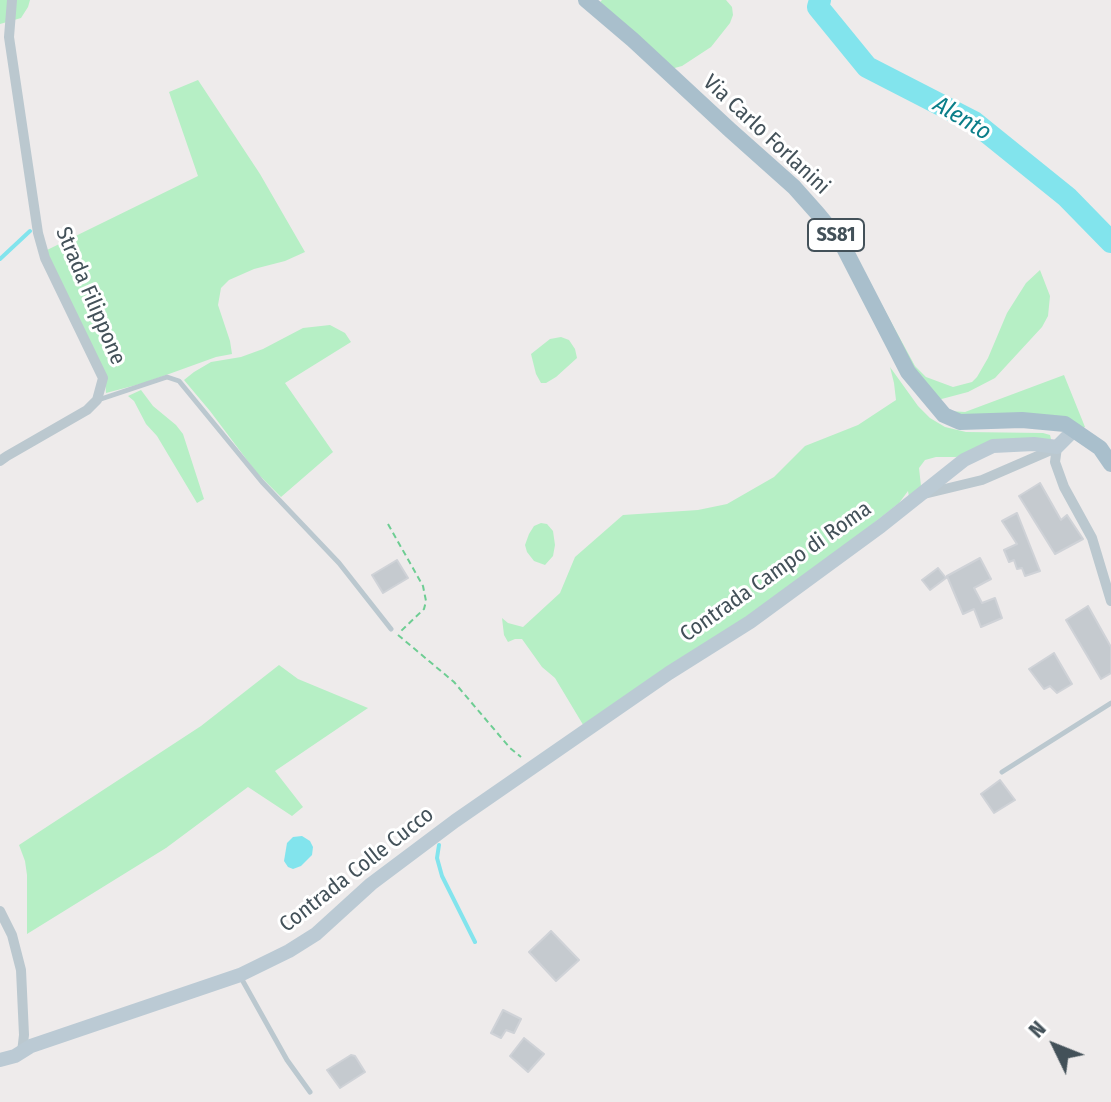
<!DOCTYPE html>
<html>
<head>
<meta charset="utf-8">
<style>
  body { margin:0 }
  #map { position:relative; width:1111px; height:1102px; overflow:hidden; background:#eeebeb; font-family:"Fira Sans Condensed",sans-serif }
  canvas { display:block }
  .north { position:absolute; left:1015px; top:1006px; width:80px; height:80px; -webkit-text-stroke:6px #fff; paint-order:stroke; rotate:313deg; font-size:22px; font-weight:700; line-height:32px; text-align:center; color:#435159 }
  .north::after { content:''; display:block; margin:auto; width:28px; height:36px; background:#435159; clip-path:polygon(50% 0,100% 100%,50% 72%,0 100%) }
</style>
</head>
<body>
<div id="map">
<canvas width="1111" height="1102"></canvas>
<div class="north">N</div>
</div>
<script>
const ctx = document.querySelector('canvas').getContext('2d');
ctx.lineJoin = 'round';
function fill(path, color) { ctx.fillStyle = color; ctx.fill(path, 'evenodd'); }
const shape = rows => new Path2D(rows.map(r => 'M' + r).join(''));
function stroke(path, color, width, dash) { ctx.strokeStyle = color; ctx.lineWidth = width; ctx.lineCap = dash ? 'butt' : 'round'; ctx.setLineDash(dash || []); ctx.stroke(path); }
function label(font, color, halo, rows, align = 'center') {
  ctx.font = font + ' "Fira Sans Condensed",sans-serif'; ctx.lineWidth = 6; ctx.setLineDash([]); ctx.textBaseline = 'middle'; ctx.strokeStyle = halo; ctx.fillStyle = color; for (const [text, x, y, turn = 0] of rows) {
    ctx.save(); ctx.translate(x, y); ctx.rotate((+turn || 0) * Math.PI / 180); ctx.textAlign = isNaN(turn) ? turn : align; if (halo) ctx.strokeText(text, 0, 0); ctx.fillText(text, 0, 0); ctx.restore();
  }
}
const green = shape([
  [0,0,30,0,28,7,21,18,0,24],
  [602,0,726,0,732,7,733,15,730,23,711,47,682,66,671,69,599,3],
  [198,80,260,174,305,252,285,261,254,269,229,280,221,288,218,305,230,341,232,354,216,357,144,383,106,393,105,381,57,280,47,250,198,176,169,92],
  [1040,270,1050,296,1048,316,1042,327,995,378,968,392,934,401,949,411,965,412,1064,375,1085,427,1080,430,1054,419,967,418,955,416,944,411,934,401,911,367,877,296,915,366,926,377,953,387,972,382,977,377,988,358,1007,313,1026,283],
  [330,325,345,333,351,342,285,383,333,452,281,497,256,472,210,411,184,380,194,372,211,362,241,357,263,349,303,328],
  [561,337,569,340,575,349,577,358,556,377,546,383,541,383,536,374,531,354,550,339],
  [890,367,918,406,930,418,945,427,966,432,1043,433,1050,435,1051,439,1049,441,956,457,936,457,925,460,919,468,921,486,909,497,908,491,899,503,845,546,753,614,585,728,555,678,542,667,522,639,515,639,508,642,504,635,502,618,508,623,523,627,560,593,575,557,623,515,698,510,727,504,774,477,805,446,858,425,896,400,894,383],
  [141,390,153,406,176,425,183,434,204,499,197,503,157,436,146,424,134,401,128,396],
  [541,523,547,524,553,531,555,545,553,556,545,565,534,561,527,552,525,545,529,534,534,526],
  [279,665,298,679,368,708,275,771,303,807,292,816,248,787,166,848,27,934,27,875,25,861,19,845,201,726]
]);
const water = shape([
  [302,836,310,841,313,847,312,855,301,866,293,869,288,867,284,861,287,843,293,837]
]);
const stream = shape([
  [0,259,30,231],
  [439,845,437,858,442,876,475,942]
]);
const river = shape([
  [820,0,818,7,867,67,974,122,1067,197,1111,242]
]);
const building = shape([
  [1040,483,1061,520,1067,515,1083,539,1055,554,1019,496,1040,483],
  [1017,513,1040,571,1025,576,1022,568,1017,569,1014,560,1009,562,1004,550,1017,544,1002,521,1017,513],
  [980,558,991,579,974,588,982,603,995,598,1002,618,981,627,974,609,963,614,947,576,980,558],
  [397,560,408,578,383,593,372,575,397,560],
  [938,568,946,578,930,590,922,580,938,568],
  [1088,606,1111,647,1111,673,1101,679,1066,620,1088,606],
  [1054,653,1072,684,1057,693,1050,686,1044,689,1029,669,1054,653],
  [1000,780,1015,800,994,813,981,794,1000,780],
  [551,931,579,960,556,981,529,952,551,931],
  [503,1010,521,1019,514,1033,506,1030,501,1038,491,1033,503,1010],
  [524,1038,544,1054,528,1072,510,1056,524,1038],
  [351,1055,355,1056,365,1072,340,1088,327,1070,351,1055]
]);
const path = shape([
  [388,524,423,586,426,601,424,609,401,631],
  [398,635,454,682,510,748,521,757]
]);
const lane = shape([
  [98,400,167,377,179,381,262,482,339,563,391,629],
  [1002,772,1111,703],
  [240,976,287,1060,310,1092]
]);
const street = shape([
  [1057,447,1055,462,1064,487,1092,538,1111,601],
  [0,461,7,456,87,410,97,400,103,378,45,258,38,233,9,37,12,0],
  [924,494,982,480,1056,448],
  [0,911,12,935,21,970,24,1035,22,1052]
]);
const secondary = shape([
  [0,1060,15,1056,31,1046,240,975,289,951,316,934,371,884,455,821,669,673,750,622,881,526,964,460,993,446,1034,444,1057,447,1074,430]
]);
const primary = shape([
  [586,0,633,40,730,130,794,187,818,214,841,242,908,372,944,415,960,422,1022,420,1065,424,1100,448,1111,464]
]);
const shields = [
  [836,235,56]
];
const shieldNames = [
  ["SS81",836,235]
];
const streetNames = [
  ["Via Carlo Forlanini",766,135,43],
  ["Strada Filippone",90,296,67],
  ["Contrada Campo di Roma",776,572,-35],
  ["Contrada Colle Cucco",357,870,-38]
];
const waterNames = [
  ["Alento",962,119,31]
];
fill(green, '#b6efc5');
fill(water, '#82e4ed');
stroke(stream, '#82e4ed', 4);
stroke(river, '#82e4ed', 22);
fill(building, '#c5cacf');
stroke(building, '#cfd2d7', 2);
stroke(path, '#6ecd93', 2, [6, 4]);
stroke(lane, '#bbc8cf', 5);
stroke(street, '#bbc8cf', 10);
stroke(secondary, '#bbcad4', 14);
stroke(primary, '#a9bfcc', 16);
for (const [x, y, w] of shields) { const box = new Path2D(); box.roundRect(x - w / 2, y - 16, w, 32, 6); ctx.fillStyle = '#fff'; ctx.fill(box); stroke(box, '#435159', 2); }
label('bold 20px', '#435159', null, shieldNames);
label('22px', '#435159', '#fff', streetNames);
label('italic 24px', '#0a7e89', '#fff', waterNames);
</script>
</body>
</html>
